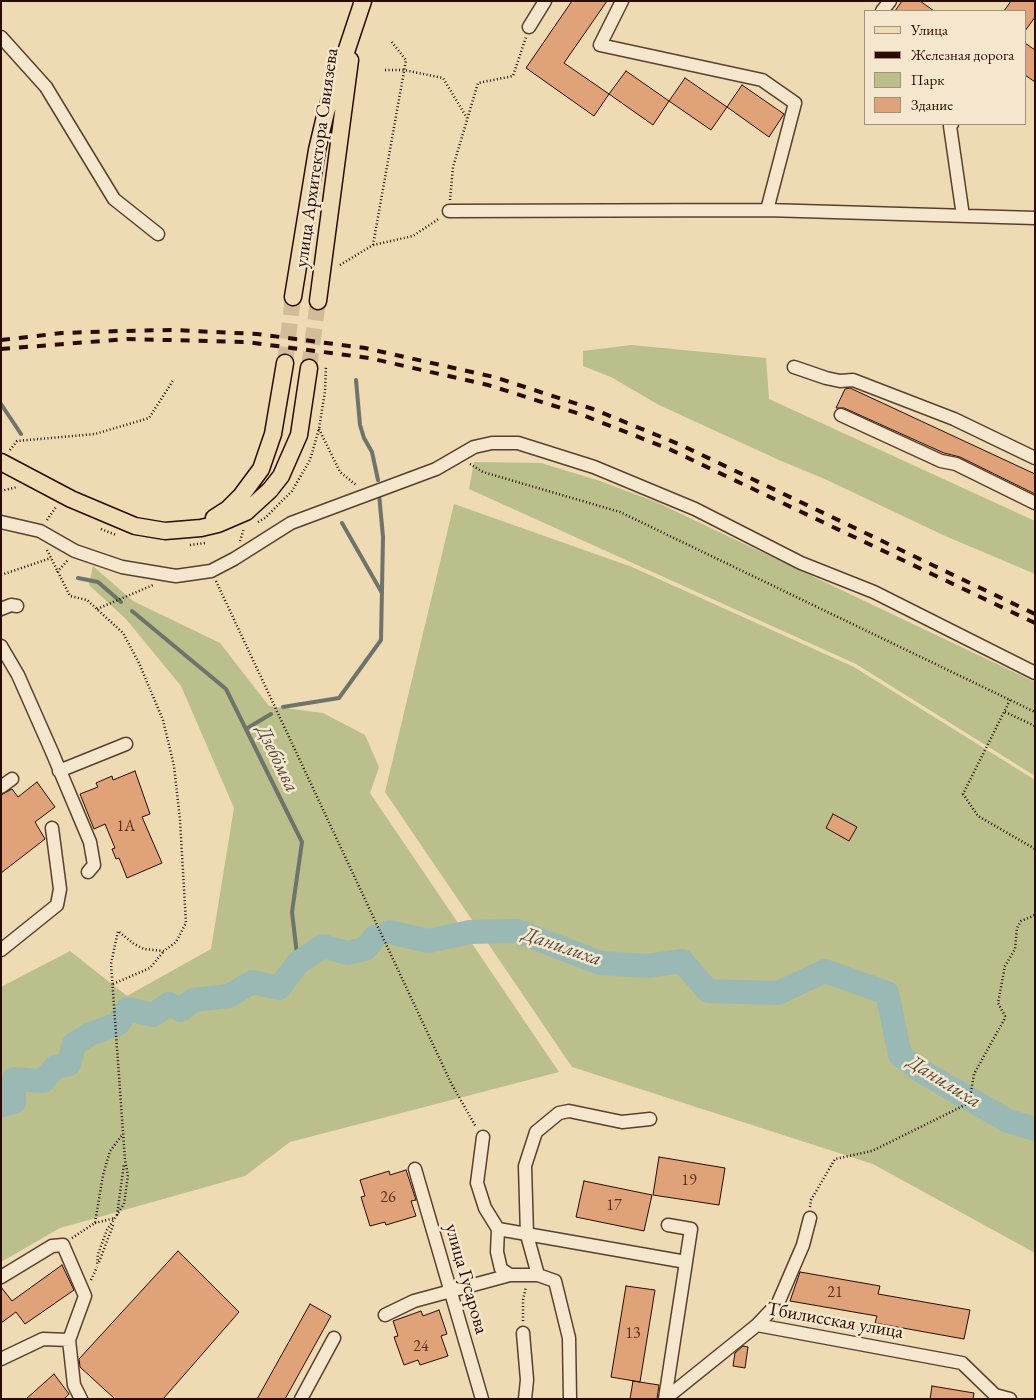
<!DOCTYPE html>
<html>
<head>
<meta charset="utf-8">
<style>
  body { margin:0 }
  #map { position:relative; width:1036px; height:1400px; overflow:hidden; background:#eedab3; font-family:"EB Garamond",serif }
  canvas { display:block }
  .frame { position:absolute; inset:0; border:2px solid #2a0b01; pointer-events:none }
  .legend { position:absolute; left:864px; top:10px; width:162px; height:115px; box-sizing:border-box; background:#f4e7ce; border:1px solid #a38f7c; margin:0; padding:6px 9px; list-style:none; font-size:15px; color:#2a0b01 }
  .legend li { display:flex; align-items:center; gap:10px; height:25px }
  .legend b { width:25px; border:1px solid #a38f7c }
</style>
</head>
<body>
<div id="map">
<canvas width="1036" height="1400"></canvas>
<div class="frame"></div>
<ul class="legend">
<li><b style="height:6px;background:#eedab3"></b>Улица</li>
<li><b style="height:6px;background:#2a0b01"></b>Железная дорога</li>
<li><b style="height:14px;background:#babf8b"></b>Парк</li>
<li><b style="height:14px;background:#e0a279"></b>Здание</li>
</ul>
</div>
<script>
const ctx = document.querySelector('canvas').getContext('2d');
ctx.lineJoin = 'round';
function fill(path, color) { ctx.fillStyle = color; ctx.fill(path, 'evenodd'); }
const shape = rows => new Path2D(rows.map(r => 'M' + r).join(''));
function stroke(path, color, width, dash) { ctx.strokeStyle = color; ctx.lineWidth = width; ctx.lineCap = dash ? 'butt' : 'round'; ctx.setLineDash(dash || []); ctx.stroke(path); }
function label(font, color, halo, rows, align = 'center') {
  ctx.font = font + ' "EB Garamond",serif'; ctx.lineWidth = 5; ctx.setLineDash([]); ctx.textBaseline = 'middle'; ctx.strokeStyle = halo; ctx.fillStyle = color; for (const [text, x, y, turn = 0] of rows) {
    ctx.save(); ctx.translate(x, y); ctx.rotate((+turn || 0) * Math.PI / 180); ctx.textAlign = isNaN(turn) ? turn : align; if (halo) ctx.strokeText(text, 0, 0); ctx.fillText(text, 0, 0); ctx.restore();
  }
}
const green = shape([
  [631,345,766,358,769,399,1035,521,1035,574,943,535,827,480,779,460,659,405,611,377,583,366,583,351],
  [474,462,541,463,600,481,656,502,1035,682,1035,776,856,664,469,489],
  [454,504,632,567,854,667,1035,780,1035,1253,873,1164,572,1067,385,792],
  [93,566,133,601,220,643,269,706,323,713,365,735,379,767,370,793,559,1072,290,1142,245,1176,60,1228,1,1262,1,987,70,951,127,996,211,949,234,808,181,686,126,619,89,585]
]);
const stream = shape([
  [356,380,360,425,364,438,372,452,378,480],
  [1,404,21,434],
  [342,523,382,593],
  [78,578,98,582,121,602],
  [132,611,226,689,302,842,292,912,298,963],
  [283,707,339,698,381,640,383,537,379,494],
  [246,729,271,714]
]);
const river = shape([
  [389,932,429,941,470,932,517,931,600,963,647,966,682,961,708,991,778,993,825,971,887,993,900,1055,921,1071,1008,1121,1035,1129],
  [1,1105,14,1102,14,1079,43,1081,55,1067,69,1064,74,1044,90,1034,118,1024,127,1009,153,1015,169,1004,181,1010,193,1000,229,996,252,982,279,988,298,963,323,946,347,953,365,949,375,937]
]);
const building = shape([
  [572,1,607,1,564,63,609,94,594,116,526,68,572,1],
  [902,1,920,1,934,11,895,11,902,1],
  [1011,1,1035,1,1035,17,1025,31,1025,11,1004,11,1011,1],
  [1025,43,1035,50,1035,82,1025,75,1025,43],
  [626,71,669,101,653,125,609,94,626,71],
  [685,78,727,107,711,130,669,101,685,78],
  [742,85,784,114,769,137,727,107,742,85],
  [850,388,1035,474,1035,494,960,457,944,453,844,408,836,408,845,389,850,388],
  [135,771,150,814,142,817,162,863,127,878,119,858,116,859,112,849,115,848,105,824,94,829,80,794,98,787,96,783,112,776,113,780,135,771],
  [37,782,55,807,35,822,45,839,1,873,1,795,12,789,18,797,37,782],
  [833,814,857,827,849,841,826,828,833,814],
  [659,1157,725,1168,719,1205,653,1195,659,1157],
  [406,1170,416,1200,411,1201,416,1216,386,1225,385,1222,370,1226,361,1197,365,1196,360,1180,389,1171,390,1175,406,1170],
  [584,1181,652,1195,644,1231,576,1217,584,1181],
  [178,1251,239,1312,163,1399,115,1399,80,1367,79,1359,178,1251],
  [62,1265,74,1290,25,1324,16,1312,1,1323,1,1287,12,1301,62,1265],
  [800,1272,880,1286,878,1294,970,1310,964,1339,875,1323,877,1316,790,1301,800,1272],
  [626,1286,655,1290,640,1382,611,1377,626,1286],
  [310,1304,331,1316,285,1399,257,1399,310,1304],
  [439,1310,447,1334,441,1336,448,1356,420,1365,418,1360,404,1365,394,1337,398,1336,393,1321,421,1311,423,1316,439,1310],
  [743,1346,748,1347,745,1368,733,1366,735,1353,743,1346],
  [54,1374,69,1394,64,1399,26,1399,54,1374],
  [633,1381,659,1385,657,1399,630,1399,633,1381],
  [932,1386,974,1393,973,1399,930,1399,932,1386]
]);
const majorTunnel = shape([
  [285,363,293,297],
  [309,368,318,301]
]);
const path = shape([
  [385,70,404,70,443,78,467,118],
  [450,200,453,167,478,83,513,76,526,37],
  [373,245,413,236,440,218],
  [340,265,373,245,406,60,391,41],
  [319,429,340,472,356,485],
  [10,450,17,441,95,434,149,418,174,379],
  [470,464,483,472,620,512,1035,712],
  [1,491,17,487],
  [47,520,56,507],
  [258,522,265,518,292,491,310,460,319,429,325,391,326,366],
  [101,529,116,535],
  [240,541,244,528],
  [190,545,205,543],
  [47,550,70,596,87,600,123,633,139,663,163,720,174,766,180,820,186,923,176,942,164,951,144,949,134,944,118,931,111,964,125,1160,128,1175,124,1204,107,1230,98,1254,97,1266],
  [57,572,68,560],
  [1,575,51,558],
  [216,581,451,1083,476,1127],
  [97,609,153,585],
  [1010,700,963,794,978,816,1035,849],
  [1005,712,1035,726],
  [113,984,150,968,164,951],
  [810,1207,811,1200,835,1159,872,1151,965,1105,971,1092,974,1074,1004,1020,1005,1016,998,1003,1005,966,1015,949,1017,928,1021,921,1035,915],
  [117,1215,124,1164],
  [95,1223,115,1218],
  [72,1238,95,1223,103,1175,110,1151,123,1134],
  [99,1262,114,1223],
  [91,1280,97,1267],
  [523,1321,523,1300,526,1287]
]);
const minor = shape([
  [622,1,600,45,762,80,795,103,767,210],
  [882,11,890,1],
  [529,27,545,1],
  [1,37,46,87,114,199,158,234],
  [952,124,950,126,963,216],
  [449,211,767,210,1035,218],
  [794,367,826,378,840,381,853,380,954,419,1035,458],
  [841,415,941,461,956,464,1035,503],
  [1,522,40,531,75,551,122,567,176,576,211,571,234,559,291,523,436,469,474,447,492,443,518,443,594,467,695,509,801,563,874,592,1035,673],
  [1,609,11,605,17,606],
  [1,646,18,675,52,752,90,842,94,865,88,872],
  [59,771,126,744],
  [1,787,12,779],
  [1,950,57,905,60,889,52,828],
  [483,1137,477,1183,485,1208,498,1229,497,1252,501,1269,510,1275,538,1275],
  [415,1169,482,1399],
  [668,1225,691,1229,685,1268],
  [498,1229,686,1262,665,1399,757,1325,962,1363,995,1395,1010,1399],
  [1,1277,52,1246,63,1245,85,1296,69,1340,74,1385,81,1399],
  [385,1315,414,1301,510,1275],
  [757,1325,778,1303,803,1245,810,1218],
  [523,1333,527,1380,525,1399],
  [1,1359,43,1339,69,1340],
  [301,1399,334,1338],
  [570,1399,569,1338,555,1281,538,1275,527,1235,525,1166,536,1132,559,1113,569,1111,622,1122,650,1119]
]);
const major = shape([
  [293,297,317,150,326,112,363,1],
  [318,301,350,60],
  [1,462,71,499,135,526,165,531,201,528,218,524,246,512,270,490,281,476,299,435,309,368],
  [214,518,228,509,241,496,261,469,273,434,285,363]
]);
const rail = shape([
  [1,340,62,333,120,331,173,330,257,334,365,348,494,377,593,409,681,445,1035,614],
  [1,349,127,339,246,342,369,358,488,385,580,414,669,449,1035,623]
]);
const numberNames = [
  ["1А",126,827],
  ["19",689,1181],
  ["26",388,1198],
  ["17",614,1206],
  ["21",835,1293],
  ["13",633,1334],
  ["24",421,1347]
];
const streetNames = [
  ["улица Архитектора Свиязева",317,158,-82],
  ["улица Гусарова",466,1279,74],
  ["Тбилисская улица",835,1321,10]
];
const waterNames = [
  ["Дзебӧмва",277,759,64],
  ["Данилиха",562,947,19],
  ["Данилиха",944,1082,32]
];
fill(green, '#babf8b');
stroke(stream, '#6e736c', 4);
stroke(river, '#9bb9b4', 24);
fill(building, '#e0a279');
stroke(building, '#2a0b01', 1);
stroke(majorTunnel, '#d1bb98', 16, [16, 8]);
stroke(minor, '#5b3f2e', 15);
stroke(major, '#2a0b01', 19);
stroke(path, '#2a0b01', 2.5, [1, 2.5]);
stroke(minor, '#f4e7ce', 12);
stroke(major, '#eedab3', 16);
stroke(rail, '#2a0b01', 4, [9, 9]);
label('16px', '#58311f', null, numberNames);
label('19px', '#2a0b01', '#f4e7ce', streetNames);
label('italic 20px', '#524840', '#f4e7ce', waterNames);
</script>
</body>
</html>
